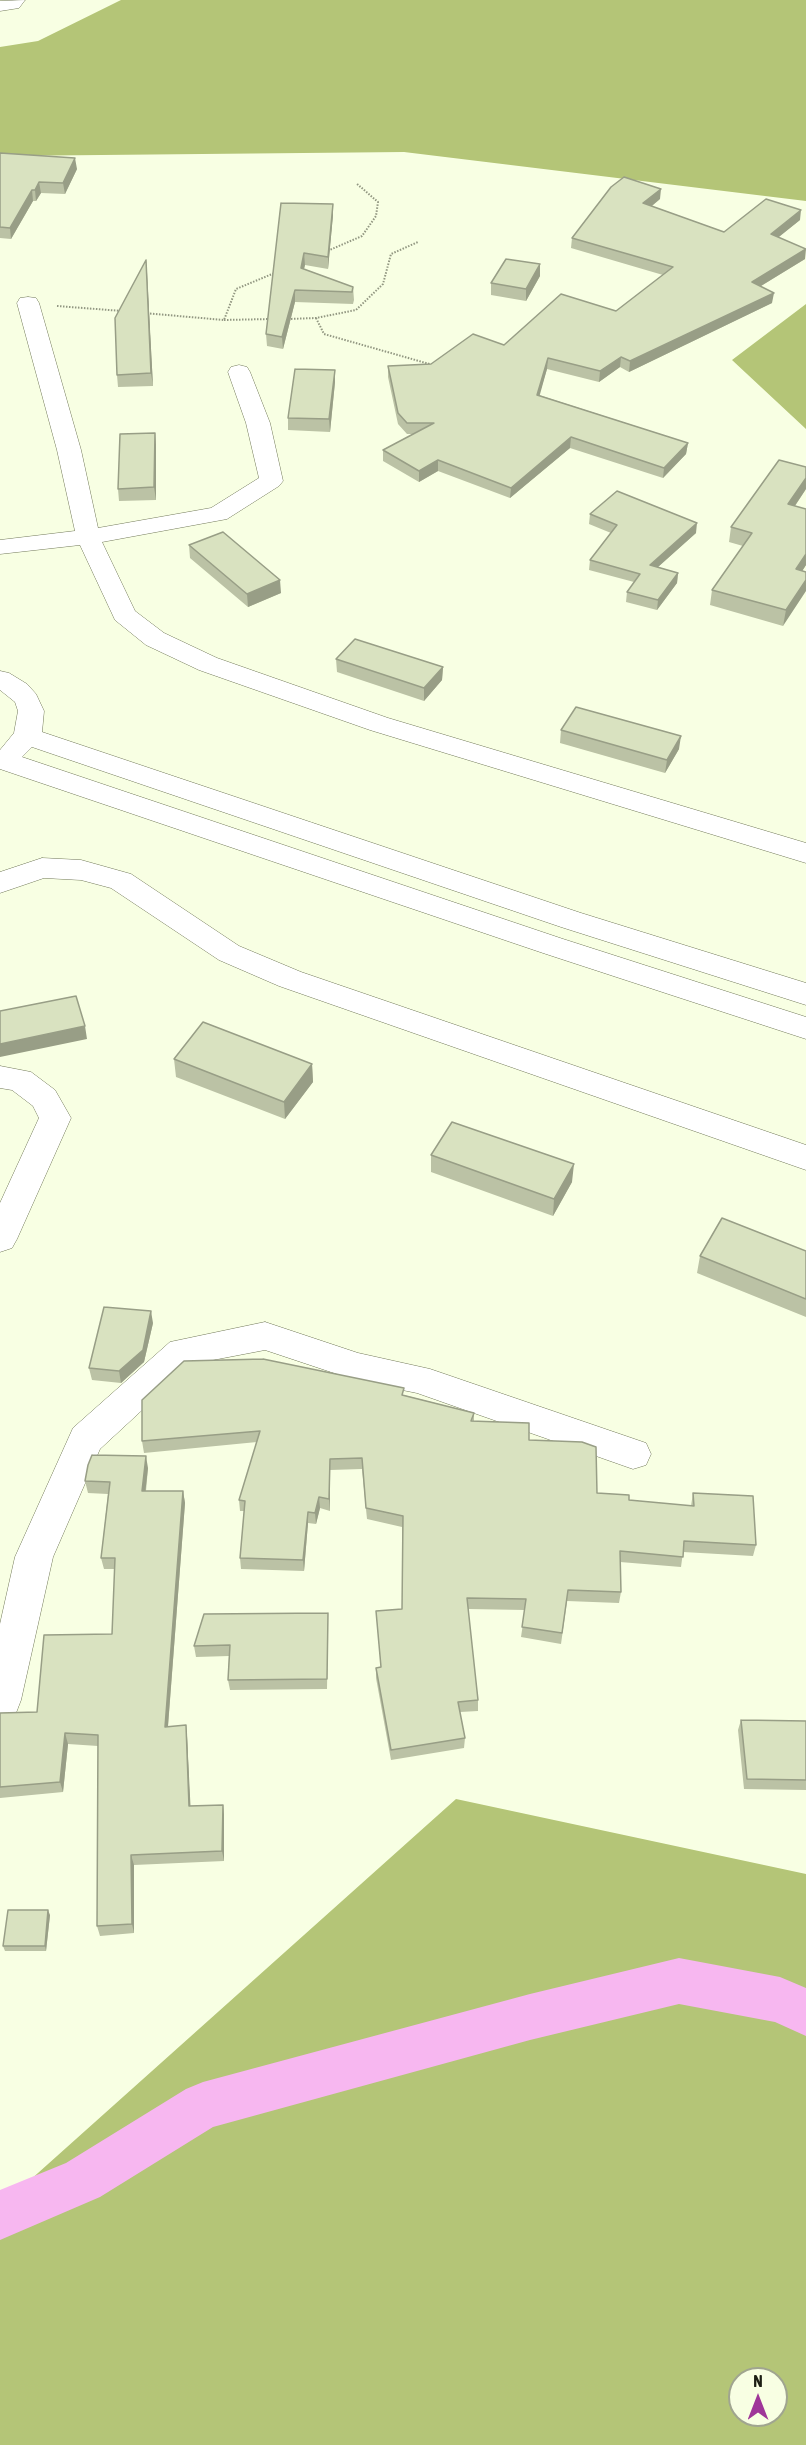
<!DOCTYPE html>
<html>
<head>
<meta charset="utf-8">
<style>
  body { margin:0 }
  #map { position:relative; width:806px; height:2445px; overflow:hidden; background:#f8ffe3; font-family:"Asap Condensed",sans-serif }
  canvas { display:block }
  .north { position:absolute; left:728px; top:2367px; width:60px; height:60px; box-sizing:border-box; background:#f8ffe3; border:2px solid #a0a590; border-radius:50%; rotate:0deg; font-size:16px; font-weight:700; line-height:24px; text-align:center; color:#1c1f13 }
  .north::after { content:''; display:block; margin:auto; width:21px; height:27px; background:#9f3699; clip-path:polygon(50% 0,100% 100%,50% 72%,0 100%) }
</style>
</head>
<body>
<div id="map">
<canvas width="806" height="2445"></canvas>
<div class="north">N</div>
</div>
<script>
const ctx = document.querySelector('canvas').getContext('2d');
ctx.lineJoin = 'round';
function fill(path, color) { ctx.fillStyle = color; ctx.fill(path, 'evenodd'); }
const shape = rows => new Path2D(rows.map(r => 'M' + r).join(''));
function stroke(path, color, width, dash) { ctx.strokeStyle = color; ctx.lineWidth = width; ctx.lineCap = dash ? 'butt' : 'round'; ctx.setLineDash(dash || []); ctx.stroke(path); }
const forest = shape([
  [121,0,806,0,806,201,404,152,0,156,0,47,38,41],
  [806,304,806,429,732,360],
  [456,1799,806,1874,806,2445,0,2445,0,2207],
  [740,2379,776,2379,776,2415,740,2415]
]);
const canal = shape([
  [679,1958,780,1977,806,1988,806,2036,775,2022,679,2004,530,2040,213,2127,100,2197,0,2240,0,2190,66,2163,186,2089,203,2082,530,1994,679,1958]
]);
const path = shape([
  [325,252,362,236,376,216,378,202,356,183],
  [57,306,122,311],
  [144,313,224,320,236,289,277,272],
  [316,318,324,334,433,365],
  [288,319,316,318,356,310,383,284,391,254,418,242],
  [224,320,271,319]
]);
const minor = shape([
  [25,0,19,8,0,11,0,1,25,0],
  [28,297,36,298,39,303,81,450,98,528,211,508,259,478,246,423,228,372,231,367,239,365,247,367,250,372,270,423,283,481,279,486,227,519,102,542,135,611,164,633,217,658,388,718,806,843,806,863,370,730,199,670,146,645,115,620,80,545,0,554,0,540,75,531,57,450,17,303,20,298,28,297],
  [42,858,81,860,131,874,239,946,301,972,806,1145,806,1170,279,986,219,960,111,888,81,880,44,878,0,893,0,872,42,858],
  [0,1066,31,1072,55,1090,71,1118,17,1239,12,1248,0,1252,0,1203,39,1118,33,1106,12,1090,0,1088,0,1066],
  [265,1322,358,1353,430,1369,646,1443,651,1454,646,1465,633,1469,417,1393,358,1381,265,1350,192,1364,100,1449,53,1557,21,1700,16,1713,0,1718,0,1624,15,1557,73,1428,170,1342,265,1322]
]);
const major = shape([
  [0,671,9,673,27,684,36,694,44,711,42,732,581,913,806,983,806,1005,561,927,32,747,22,757,563,939,806,1017,806,1039,543,953,0,769,0,750,14,733,18,711,15,702,0,690,0,671]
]);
const wall = shape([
  [0,153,77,169,65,194,41,193,36,201,33,201,11,239,0,238],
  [660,199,652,206,724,232,800,220,778,237,805,259,761,286,772,303,629,372,620,367,599,382,547,369,539,395,688,443,686,454,663,478,570,448,510,498,438,471,419,482,383,461,383,450,414,434,407,434,398,424,388,377,388,366,431,364,504,345,616,311,663,275,571,248,572,238],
  [281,203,333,204,333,215,328,269,305,265,304,269,353,287,354,300,353,304,295,302,283,349,267,346,266,334],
  [146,260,153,386,118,387,117,375],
  [540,264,540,276,526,301,491,295,491,283],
  [335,382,330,432,288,430,288,418],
  [155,433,156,445,156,500,119,501,118,489],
  [806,489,795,506,806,565,802,571,783,626,710,605,712,590,743,546,729,542,731,527],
  [590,514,696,533,658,567,678,573,677,583,657,610,626,602,627,592,634,582,589,570,590,560,611,533,589,524],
  [189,545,281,593,248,607,190,558],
  [336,659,443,667,442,680,424,701,337,672],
  [561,730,679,749,665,773,560,743],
  [174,1059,312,1064,313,1082,285,1119,176,1077],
  [431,1155,572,1182,553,1216,431,1172],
  [806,1251,806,1317,697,1273,700,1256],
  [153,1323,144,1362,121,1383,92,1380,89,1368],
  [404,1395,474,1413,474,1421,529,1440,597,1493,629,1500,691,1506,693,1493,756,1545,753,1556,683,1552,681,1567,620,1562,621,1592,619,1603,567,1601,561,1644,521,1637,525,1610,468,1609,478,1700,478,1711,460,1712,465,1738,464,1748,391,1760,376,1678,376,1668,381,1667,376,1611,402,1609,402,1527,367,1519,362,1469,330,1470,330,1511,320,1508,316,1524,308,1523,304,1571,241,1569,240,1558,244,1511,240,1511,239,1500,257,1442,144,1453,142,1441],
  [148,1468,146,1491,183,1491,185,1503,168,1727,187,1736,190,1806,223,1805,224,1815,224,1861,134,1865,134,1933,100,1936,97,1926,98,1746,68,1744,63,1792,0,1798,0,1713,37,1712,112,1634,115,1569,104,1569,101,1558,108,1494,88,1493,85,1481],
  [328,1624,327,1689,230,1690,228,1680,229,1656,196,1657,194,1646],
  [741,1720,806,1721,806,1790,744,1789,738,1730],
  [50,1915,46,1951,5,1951,3,1946]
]);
const shadedWall = shape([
  [75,158,77,169,65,194,63,183],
  [39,182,41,193,36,201,35,190],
  [661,189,660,199,643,213,643,203],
  [32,190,33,201,11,239,10,228],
  [333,204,333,215,328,269,328,257],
  [801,210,800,220,769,245,771,234],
  [806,249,805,259,751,292,752,282],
  [304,253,305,265,301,280,301,268],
  [146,260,147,272,153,386,151,373],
  [540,264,540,276,526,301,526,289],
  [295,290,295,302,283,349,282,337],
  [774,293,772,303,629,372,630,361],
  [621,357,620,367,599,382,600,371],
  [548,358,547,369,537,405,537,395],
  [335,370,335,382,330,432,329,419],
  [155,433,156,445,156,500,154,487],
  [571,437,570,448,510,498,511,488],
  [688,443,686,454,663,478,664,468],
  [438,460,438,471,419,482,419,471],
  [806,478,806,489,786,519,788,504],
  [697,523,696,533,649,575,650,565],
  [806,554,806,565,794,584,796,569],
  [678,573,677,583,657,610,658,600],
  [280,580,281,593,248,607,247,594],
  [806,580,806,591,783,626,786,610],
  [443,667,442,680,424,701,424,688],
  [681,736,679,749,665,773,667,760],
  [85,1026,87,1039,0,1057,0,1044],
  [312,1064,313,1082,285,1119,284,1102],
  [574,1164,572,1182,553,1216,554,1199],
  [151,1311,153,1323,144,1362,121,1383,119,1371],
  [146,1456,148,1468,144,1503,142,1491],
  [330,1459,330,1511,329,1499],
  [183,1491,185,1503,167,1738,165,1727],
  [319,1497,320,1508,316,1524,315,1513],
  [308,1512,308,1523,304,1571,303,1560],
  [186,1725,187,1736,191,1816,189,1806],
  [65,1733,68,1744,63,1792,60,1782],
  [223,1805,224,1815,224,1861,222,1851],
  [131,1855,134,1865,134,1933,132,1924],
  [48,1910,50,1915,46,1951,45,1946]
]);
const building = shape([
  [0,153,75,158,63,183,39,182,35,190,32,190,10,228,0,227,0,153],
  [624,177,661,189,643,203,724,232,766,199,801,210,771,234,806,249,752,282,774,293,630,361,621,357,600,371,548,358,537,395,688,443,664,468,571,437,511,488,438,460,419,471,383,450,434,423,407,423,398,413,388,366,431,364,473,334,504,345,561,294,616,311,673,267,572,238,611,187,624,177],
  [281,203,333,204,328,257,304,253,301,268,353,287,352,292,295,290,282,337,266,334,281,203],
  [506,259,540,264,526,289,491,283,506,259],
  [146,260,151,373,117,375,115,318,146,260],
  [295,369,335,370,329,419,288,418,295,369],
  [155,433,154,487,118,489,120,434,155,433],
  [779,460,806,467,806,478,788,504,806,509,806,554,796,569,806,572,806,580,786,610,712,590,752,533,731,527,779,460],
  [617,491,697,523,650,565,678,573,658,600,627,592,640,574,590,560,617,525,590,514,617,491],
  [223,532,280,580,247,594,189,545,223,532],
  [355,639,443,667,424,688,336,659,355,639],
  [576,707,681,736,667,760,561,730,576,707],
  [76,996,85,1026,0,1044,0,1011,76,996],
  [203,1022,312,1064,284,1102,174,1059,203,1022],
  [452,1122,574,1164,554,1199,431,1155,452,1122],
  [722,1218,806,1251,806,1299,700,1256,722,1218],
  [104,1307,151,1311,143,1350,119,1371,89,1368,104,1307],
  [263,1359,404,1388,402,1395,474,1413,471,1421,529,1423,529,1440,582,1442,596,1447,597,1493,629,1495,629,1500,694,1506,693,1493,753,1496,756,1545,684,1541,683,1557,620,1551,621,1592,568,1590,562,1633,522,1627,526,1599,467,1598,478,1700,458,1702,465,1738,391,1750,376,1668,381,1667,376,1611,402,1609,403,1516,366,1508,362,1458,330,1459,329,1499,319,1497,315,1513,308,1512,303,1560,240,1558,245,1501,239,1500,260,1431,142,1441,142,1400,184,1361,263,1359],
  [92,1455,146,1456,142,1491,183,1491,165,1727,186,1725,189,1806,223,1805,222,1851,131,1855,132,1924,97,1926,98,1735,65,1733,60,1782,0,1787,0,1713,37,1712,44,1635,112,1634,115,1558,101,1558,110,1482,85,1481,88,1465,92,1455],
  [328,1613,327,1679,228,1680,230,1645,194,1646,204,1614,328,1613],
  [741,1720,806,1721,806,1780,747,1779,741,1720],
  [8,1910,48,1910,45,1946,3,1946,8,1910]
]);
fill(forest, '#b4c577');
fill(canal, '#f7b7f0');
stroke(minor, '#737a5b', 1);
stroke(major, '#737a5b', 1);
stroke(path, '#929782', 2, [1.5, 1.5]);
fill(minor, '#fff');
fill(major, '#fff');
fill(wall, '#bbc2a5');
fill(shadedWall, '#989e86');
fill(building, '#d9e2c0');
stroke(building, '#989e86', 1.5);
</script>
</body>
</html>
